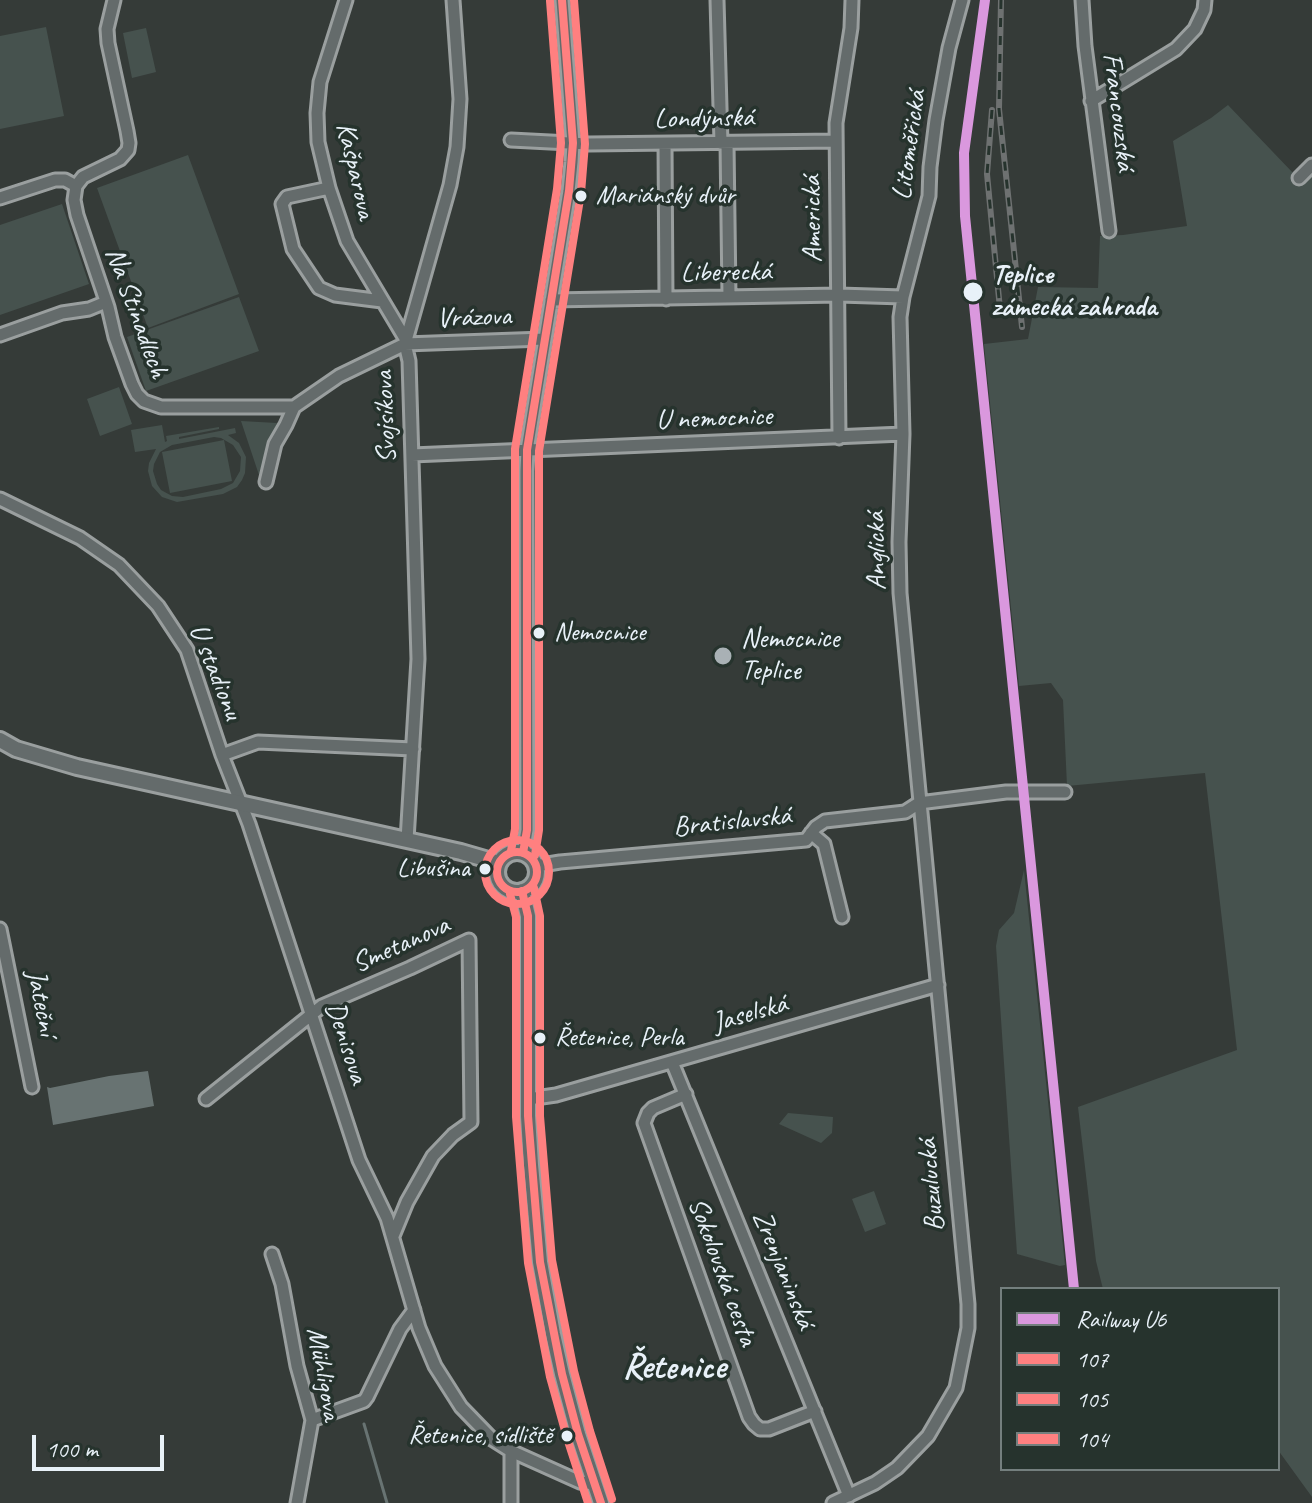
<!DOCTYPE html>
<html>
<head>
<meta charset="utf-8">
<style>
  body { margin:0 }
  #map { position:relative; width:1312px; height:1503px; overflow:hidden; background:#353b38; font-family:Caveat,sans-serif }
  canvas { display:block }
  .legend { position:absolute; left:1000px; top:1287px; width:280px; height:184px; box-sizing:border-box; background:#26332d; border:2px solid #747f7e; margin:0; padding:10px 14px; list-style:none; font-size:24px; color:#e8f1f8 }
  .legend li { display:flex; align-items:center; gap:16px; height:40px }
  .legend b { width:40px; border:2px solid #747f7e }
  .scale { position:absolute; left:32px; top:1435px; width:132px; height:36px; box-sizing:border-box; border:4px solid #e8f1f8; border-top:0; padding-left:10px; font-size:24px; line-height:28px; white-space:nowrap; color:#e8f1f8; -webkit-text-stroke:6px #26332d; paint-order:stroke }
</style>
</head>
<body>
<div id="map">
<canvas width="1312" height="1503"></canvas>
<ul class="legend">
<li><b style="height:10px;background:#da98de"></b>Railway U6</li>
<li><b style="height:10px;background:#ff8080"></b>107</li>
<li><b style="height:10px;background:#ff8080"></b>105</li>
<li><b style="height:10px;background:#ff8080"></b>104</li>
</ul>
<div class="scale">100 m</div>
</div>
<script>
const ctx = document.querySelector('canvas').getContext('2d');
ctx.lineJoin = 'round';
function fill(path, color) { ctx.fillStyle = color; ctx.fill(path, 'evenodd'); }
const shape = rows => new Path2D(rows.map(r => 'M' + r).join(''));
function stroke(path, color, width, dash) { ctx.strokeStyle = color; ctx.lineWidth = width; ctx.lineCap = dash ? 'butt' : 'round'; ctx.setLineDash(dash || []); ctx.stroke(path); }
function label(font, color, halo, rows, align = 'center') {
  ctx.font = font + ' Caveat,sans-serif'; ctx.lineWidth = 7; ctx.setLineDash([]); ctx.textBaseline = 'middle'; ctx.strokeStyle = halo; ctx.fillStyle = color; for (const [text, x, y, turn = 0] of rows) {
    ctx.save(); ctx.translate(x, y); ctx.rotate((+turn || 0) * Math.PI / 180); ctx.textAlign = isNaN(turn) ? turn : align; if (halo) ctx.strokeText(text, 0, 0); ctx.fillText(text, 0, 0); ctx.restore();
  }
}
const green = shape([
  [46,27,64,116,0,129,0,36],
  [146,28,156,72,132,78,123,33],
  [1228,105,1294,174,1312,158,1312,1497,1278,1450,1278,1289,1103,1289,1096,1261,1078,1107,1237,1050,1205,773,1067,786,1063,700,1051,683,1019,686,984,344,1028,339,1038,287,1098,288,1100,236,1123,235,1187,226,1173,141,1211,118],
  [188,155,239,294,148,328,97,188],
  [62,204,89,284,0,315,0,225],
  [239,297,259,351,146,391,127,337],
  [119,387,132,424,100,436,87,399],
  [241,421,277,423,259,475],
  [162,425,165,442,167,441,166,436,219,427,219,429,179,437,179,439,235,428,236,433,228,435,239,443,246,457,245,473,242,480,237,487,223,494,177,502,162,497,152,486,148,471,149,463,156,449,135,452,131,430],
  [214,437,221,438,233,445,241,457,240,471,233,483,221,489,183,497,172,496,161,490,157,484,153,471,154,464,160,452,172,445],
  [224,440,232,481,170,493,162,452],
  [1024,870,1065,1265,1060,1266,1017,1254,996,946,999,930,1014,913],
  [788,1113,833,1117,832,1133,821,1143,779,1124],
  [874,1191,886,1224,865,1232,852,1199]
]);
const water = shape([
  [148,1071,154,1106,53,1125,47,1087,50,1088,109,1076]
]);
const stream = shape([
  [364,1424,387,1503]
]);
const minor = shape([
  [114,0,107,29,108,43,127,131,129,143,128,150,120,159,83,177,76,186,74,200,77,215,108,307,115,337,132,384,137,394,144,401,161,407,294,407],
  [346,0,320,82,317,113,318,142,329,188,347,241,406,340],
  [717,0,721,143],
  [1082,0,1085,46,1109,231],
  [1091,101,1176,49,1195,29,1204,10,1205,0],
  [511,140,589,144,836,141],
  [727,143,729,297],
  [665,144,666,299],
  [1299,178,1312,165],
  [329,188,287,197,282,204,293,249,319,288,335,295,382,301],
  [0,198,55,180,65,180,76,186],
  [551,300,839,295,903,297],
  [0,335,62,313,89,309,106,302],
  [839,438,836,123,851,28,852,0],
  [412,455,903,434],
  [266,482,275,444,286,425,294,407,339,376,405,344,544,339],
  [0,499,80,538,119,565,158,606,187,650,222,755,249,824,359,1160,387,1218,419,1328,435,1366,461,1407,492,1439,511,1451,580,1482,594,1484],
  [222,755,258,742,413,749],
  [811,833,824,844,842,917],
  [407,840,418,659,409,361,405,344,450,185,457,147,460,99,453,0],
  [523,853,527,830,526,471,527,450,569,191,572,162,573,143,562,0],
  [536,866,560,862,806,840,816,827,825,821,905,812,919,803,1006,792,1065,792],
  [0,929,32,1087],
  [672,1062,849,1496],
  [686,1094,653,1108,648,1113,644,1123,749,1417,754,1424,760,1429,769,1429,815,1411],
  [206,1099,322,1006,410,968,469,940,471,1122,453,1135,433,1156,407,1202,393,1236],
  [528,1099,556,1095,938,985],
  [272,1254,282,1284,297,1366,312,1420,297,1503],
  [312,1420,364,1401,367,1397,400,1329,414,1310],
  [511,1451,511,1503],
  [833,1503,875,1483,897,1468,928,1436,956,1388,968,1328,968,1304,900,593,899,542,903,434,900,317,903,297,929,196,930,167,936,120,949,48,962,0]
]);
const major = shape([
  [0,740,16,749,77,767,461,852,499,863],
  '497 872a20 20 0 1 1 40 0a20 20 0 1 1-40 0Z',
  [522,891,528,916,528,1116,531,1165,540,1262,553,1334,562,1374,578,1434,601,1503]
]);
const rail = shape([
  [1001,0,999,109,1022,327],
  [992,110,987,174,1000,309]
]);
const bus1 = shape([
  '497 872a20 20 0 1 1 40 0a20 20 0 1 1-40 0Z',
  [523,853,527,830,527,450,569,191,573,143,562,0],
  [522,891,528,916,528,1116,540,1262,562,1374,578,1434,601,1503]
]);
const bus2 = shape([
  '485 872a32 32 0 1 1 64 0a32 32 0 1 1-64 0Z',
  [535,855,539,830,539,451,581,193,585,144,574,0],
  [510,894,516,917,516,1117,528,1263,550,1377,567,1438,588,1503]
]);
const bus3 = shape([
  [511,851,515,829,515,449,557,189,561,143,550,1],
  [534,888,540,916,540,1116,552,1260,574,1371,590,1431,612,1499]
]);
const rail1 = shape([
  [985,0,964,153,965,216,1074,1289]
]);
const markers = [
  [581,196,7,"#e8f1f8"],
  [973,292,11,"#e8f1f8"],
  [539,633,7,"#e8f1f8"],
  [723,656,10,"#a9b1b5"],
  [485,869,7,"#e8f1f8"],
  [540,1038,7,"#e8f1f8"],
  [567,1436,7,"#e8f1f8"]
];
const busNames = [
  ["Mariánský dvůr",596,196],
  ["Nemocnice",554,633],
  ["Libušina",470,869,"right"],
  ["Řetenice, Perla",555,1038],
  ["Řetenice, sídliště",552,1436,"right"]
];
const streetNames = [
  ["Francouzská",1118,112,83],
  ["Londýnská",704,119,-1],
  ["Litoměřická",910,145,-82],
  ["Kašparova",355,171,77],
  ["Americká",813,219,-91],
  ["Liberecká",726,273,-1],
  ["Na Stínadlech",136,313,70],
  ["Vrázova",474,318,-2],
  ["Svojsíkova",386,417,-92],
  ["U nemocnice",714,419,-2],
  ["Anglická",877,551,-91],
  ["U stadionu",215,672,68],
  ["Bratislavská",732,822,-6],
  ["Smetanova",401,945,-24],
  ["Jateční",41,1003,79],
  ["Jaselská",750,1014,-16],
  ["Denisova",346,1043,72],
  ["Buzulucká",932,1185,-95],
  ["Zrenjaninská",783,1270,68],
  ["Sokolovská cesta",722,1272,70],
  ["Mühligova",323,1374,80]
];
const stopNames = [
  ["Teplice",992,276],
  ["zámecká zahrada",992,308]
];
const poiNames = [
  ["Nemocnice",741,640],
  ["Teplice",741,672]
];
const districtNames = [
  ["Řetenice",674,1369]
];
fill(green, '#46524e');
fill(water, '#687372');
stroke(stream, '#687372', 3);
stroke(minor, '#9a9f9f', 17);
stroke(major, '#9a9f9f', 20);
stroke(minor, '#646b6b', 11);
stroke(major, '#646b6b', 14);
stroke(rail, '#6e7171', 6);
stroke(rail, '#26332d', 3, [9]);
stroke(bus1, '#ff8080', 8);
stroke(bus2, '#ff8080', 8);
stroke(bus3, '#ff8080', 8);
stroke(rail1, '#da98de', 10);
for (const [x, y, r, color] of markers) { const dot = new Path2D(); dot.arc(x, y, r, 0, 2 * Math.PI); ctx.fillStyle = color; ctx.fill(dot); stroke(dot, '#26332d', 3); }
label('26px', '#e8f1f8', '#26332d', busNames, 'left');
label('28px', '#e8f1f8', '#26332d', streetNames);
label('bold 28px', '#e8f1f8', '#26332d', stopNames, 'left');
label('28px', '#e8f1f8', '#26332d', poiNames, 'left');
label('bold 36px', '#e8f1f8', '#26332d', districtNames);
</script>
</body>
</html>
